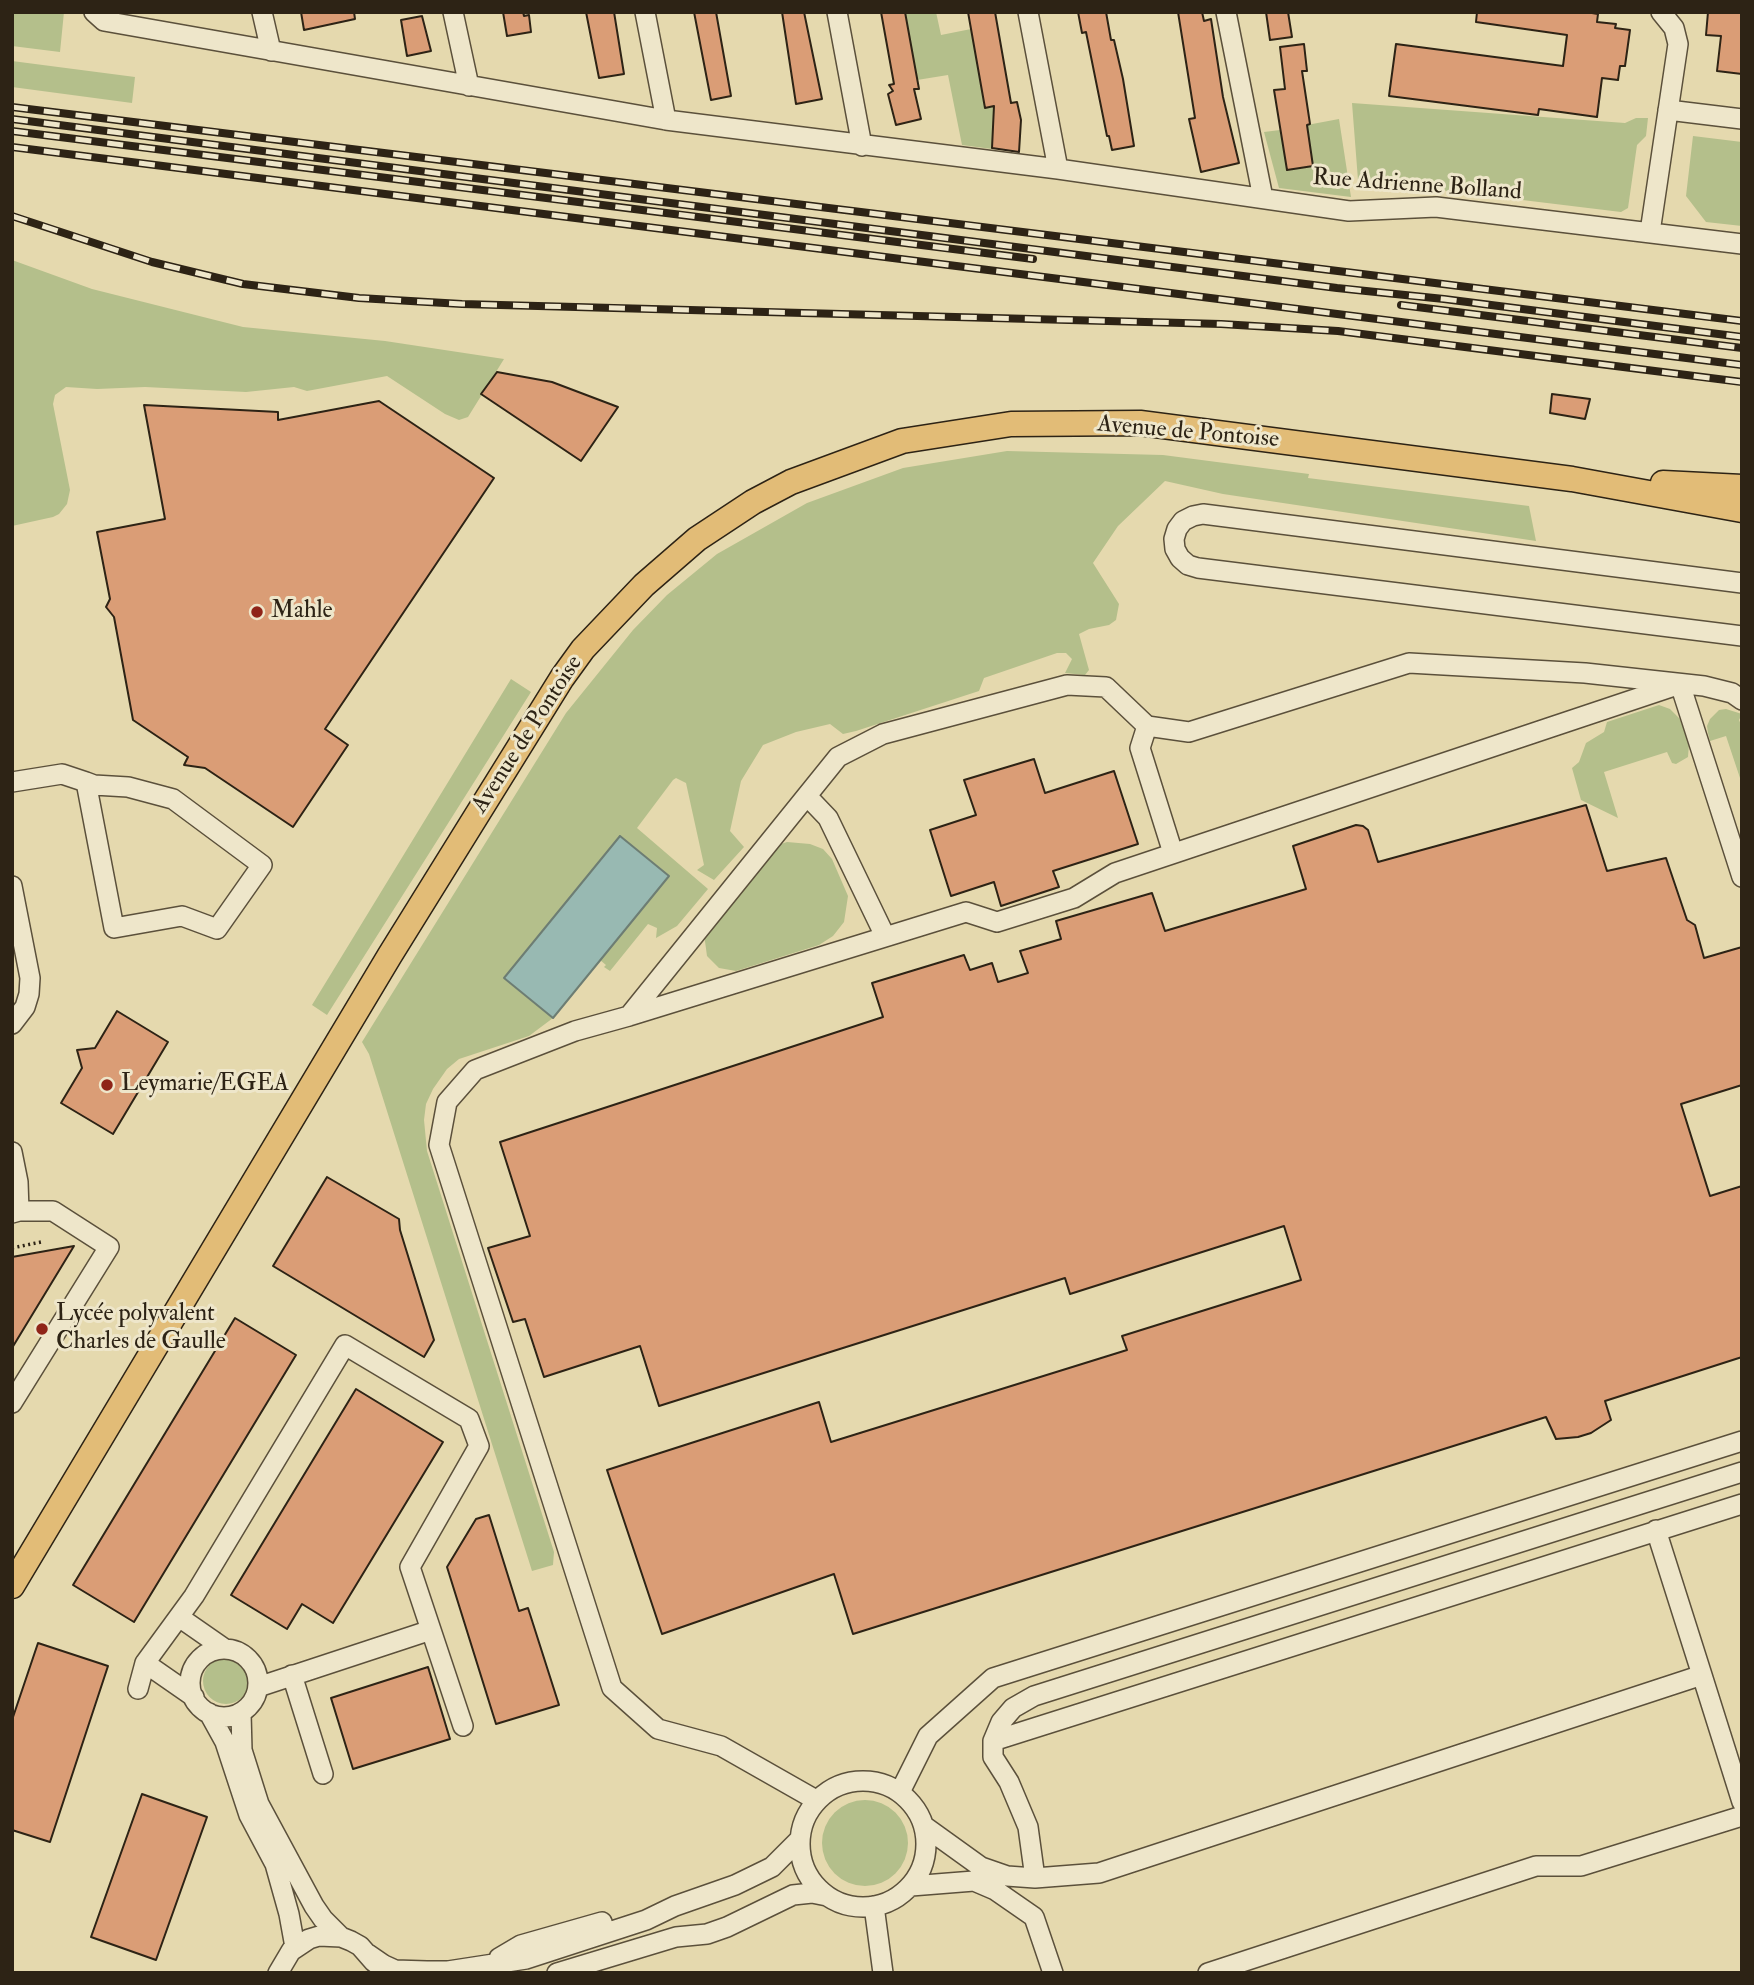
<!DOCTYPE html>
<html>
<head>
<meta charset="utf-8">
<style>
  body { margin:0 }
  #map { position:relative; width:1754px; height:1985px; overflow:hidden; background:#e5d9ae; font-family:"IM FELL Double Pica",serif }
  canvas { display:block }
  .frame { position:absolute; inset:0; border:14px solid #2d2315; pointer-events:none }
</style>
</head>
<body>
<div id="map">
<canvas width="1754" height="1985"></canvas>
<div class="frame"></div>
</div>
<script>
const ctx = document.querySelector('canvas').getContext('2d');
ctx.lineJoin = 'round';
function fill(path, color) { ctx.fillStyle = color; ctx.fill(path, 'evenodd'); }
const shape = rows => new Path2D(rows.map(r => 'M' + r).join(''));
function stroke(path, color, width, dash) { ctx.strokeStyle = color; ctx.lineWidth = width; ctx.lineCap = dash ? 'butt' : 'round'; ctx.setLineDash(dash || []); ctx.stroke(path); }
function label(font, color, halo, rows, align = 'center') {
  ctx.font = font + ' "IM FELL Double Pica",serif'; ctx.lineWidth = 6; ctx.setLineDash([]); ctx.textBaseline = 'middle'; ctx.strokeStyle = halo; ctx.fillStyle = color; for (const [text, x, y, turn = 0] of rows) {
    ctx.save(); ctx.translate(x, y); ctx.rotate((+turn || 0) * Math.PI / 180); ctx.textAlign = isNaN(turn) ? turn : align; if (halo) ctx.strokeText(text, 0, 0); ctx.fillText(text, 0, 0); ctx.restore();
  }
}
const green = shape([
  [12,12,64,12,60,52,12,46],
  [905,12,936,12,941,35,971,29,994,106,992,149,962,145,948,75,917,80],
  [12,61,135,77,132,103,12,87],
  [1352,103,1625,123,1636,118,1648,118,1646,136,1637,145,1628,208,1621,212,1358,180],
  [1339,119,1351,197,1279,188,1264,132,1280,130,1287,170,1313,166,1307,125],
  [1693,136,1742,142,1742,226,1706,222,1686,196],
  [12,260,92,289,243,327,385,341,504,359,468,417,459,420,445,414,387,376,307,391,294,387,246,392,145,387,97,389,66,387,55,395,53,404,70,490,67,504,59,514,53,517,12,526],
  [1007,451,1163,455,1309,474,1308,478,1529,506,1536,541,1223,494,1165,481,1118,526,1093,563,1119,604,1116,620,1109,625,1089,629,1079,634,1089,670,1085,675,1065,673,1072,659,1066,653,1057,653,984,678,979,691,856,731,843,734,830,724,796,732,763,745,741,781,730,831,744,847,714,880,697,870,704,865,686,783,676,778,673,780,637,828,708,889,677,926,656,938,657,928,648,924,610,971,604,967,606,965,600,960,668,876,620,837,504,978,553,1018,529,1036,459,1059,447,1069,433,1089,426,1104,424,1120,427,1151,554,1552,553,1565,532,1571,369,1054,362,1042,566,713,633,630,667,595,717,554,807,503,903,468],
  [511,679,531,692,327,1015,312,1005],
  [1659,705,1670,709,1680,719,1689,744,1688,757,1676,764,1672,763,1667,752,1604,772,1618,818,1581,800,1572,768,1579,762,1586,743,1604,732,1607,722],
  [1726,709,1742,714,1739,720,1742,727,1742,784,1726,736,1710,741,1708,733,1707,726,1710,719,1719,710],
  [787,842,810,844,823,849,832,859,848,896,844,922,833,936,819,945,736,971,719,968,707,956,704,934,778,845],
  '203 1681a23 23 0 1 1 46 0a23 23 0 1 1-46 0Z',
  '822 1843a43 43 0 1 1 86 0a43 43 0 1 1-86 0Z'
]);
const water = shape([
  [620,836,669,876,553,1018,504,978,620,836]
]);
const building = shape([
  [301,12,354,12,355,19,304,30,301,12],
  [503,12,523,12,524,16,529,15,531,32,507,36,503,12],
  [586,12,614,12,624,74,599,78,586,12],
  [694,12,716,12,731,96,711,100,694,12],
  [782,12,804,12,822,99,796,104,782,12],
  [881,12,905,12,919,89,914,89,921,119,896,125,888,94,893,91,889,85,894,84,881,12],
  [968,12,995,12,1011,103,1017,102,1021,120,1019,152,992,148,994,106,985,108,968,12],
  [1078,12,1106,12,1111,40,1114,40,1123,79,1134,146,1112,150,1109,136,1107,136,1086,32,1082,33,1078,12],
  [1178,12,1202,12,1204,21,1211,19,1223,97,1239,163,1201,172,1189,119,1195,118,1178,12],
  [1266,12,1288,12,1292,37,1270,40,1266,12],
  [1477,12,1586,12,1598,14,1597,22,1616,24,1615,28,1630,30,1625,66,1620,66,1618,80,1602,78,1597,117,1539,109,1538,115,1389,96,1396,44,1563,66,1567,35,1476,22,1477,12],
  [1708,12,1742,12,1742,74,1717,71,1721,36,1706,35,1708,12],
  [422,16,431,51,407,56,401,20,422,16],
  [1304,44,1307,71,1302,71,1310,124,1307,125,1313,166,1287,170,1274,90,1285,89,1280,47,1304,44],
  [497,372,552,382,618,407,581,461,481,394,497,372],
  [1552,394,1590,399,1585,419,1550,413,1552,394],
  [379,401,494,478,325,729,348,745,293,827,205,768,184,765,188,757,133,720,114,617,106,607,110,599,97,532,165,519,144,405,278,412,278,420,379,401],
  [1034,759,1045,793,1114,771,1138,844,1053,871,1059,887,1001,906,994,882,951,896,930,830,976,815,964,780,1034,759],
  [1586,805,1607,871,1666,858,1687,920,1695,925,1704,958,1742,947,1742,1085,1681,1104,1710,1196,1742,1186,1742,1357,1605,1401,1611,1420,1591,1433,1578,1437,1556,1439,1546,1417,853,1634,834,1574,662,1634,607,1470,819,1402,831,1442,1127,1350,1122,1336,1301,1280,1284,1226,1070,1294,1065,1278,659,1406,640,1346,544,1377,525,1319,513,1322,488,1248,530,1236,500,1142,883,1017,872,983,964,955,970,970,992,963,998,982,1028,973,1020,951,1061,939,1056,921,1152,893,1165,931,1306,889,1293,846,1356,825,1363,826,1368,830,1378,862,1586,805],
  [117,1011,168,1042,113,1134,61,1103,82,1068,77,1050,95,1048,117,1011],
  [327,1177,399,1219,400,1230,434,1340,424,1357,273,1266,327,1177],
  [74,1246,12,1348,12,1257,74,1246],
  [235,1318,296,1355,134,1622,73,1585,235,1318],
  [356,1389,443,1442,333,1623,302,1604,287,1629,231,1595,356,1389],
  [489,1515,519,1611,528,1608,559,1705,496,1724,447,1567,476,1519,489,1515],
  [38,1643,108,1666,50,1842,12,1830,12,1720,38,1643],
  [428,1667,450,1739,353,1769,331,1698,428,1667],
  [142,1794,207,1817,156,1960,91,1937,142,1794]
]);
const path = shape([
  [12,1248,41,1242]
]);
const minor = shape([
  [94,12,104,21,666,120,1058,169,1349,211,1436,207,1742,244],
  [262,12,271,51],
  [453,12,469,86],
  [645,12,666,120],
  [837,12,862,146],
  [1028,12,1058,169],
  [1226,12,1263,198],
  [1668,110,1742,119],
  [1650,232,1678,44,1674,28,1661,12],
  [1742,583,1203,514,1193,516,1183,521,1177,529,1174,539,1175,549,1180,558,1188,565,1198,568,1742,636],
  [1147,726,1140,748,1173,853],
  [12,782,62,774,86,782,94,785,128,787,173,799,262,865,217,929,182,916,114,928,86,782],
  [807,796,828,818,885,936],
  [12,886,30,978,29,994,25,1007,12,1024],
  [629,1016,966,912,997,922,1074,898,1115,873,1680,684,1742,877],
  [12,1152,18,1182,19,1211,12,1213],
  [12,1403,109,1247,53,1211,19,1211],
  [1742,1472,1034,1696,1013,1708,1001,1722,993,1741,1742,1504],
  [179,1617,225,1649],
  '190 1683a34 34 0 1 1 68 0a34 34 0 1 1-68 0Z',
  [145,1663,194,1697],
  [292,1675,323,1774],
  [1702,1675,1742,1802],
  [258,1687,431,1630,463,1726],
  [138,1689,145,1663,194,1596,345,1345,469,1419,479,1446,410,1567,431,1630],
  [209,1713,225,1742,249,1815,275,1864,289,1914,295,1947],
  [241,1713,242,1750,259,1804,314,1906,323,1919,341,1937],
  [993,1741,993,1757,1009,1782,1028,1827,1035,1878,1099,1873,1702,1675,1656,1530],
  '800 1844a63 63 0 1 1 126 0a63 63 0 1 1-126 0Z',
  [900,1792,928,1736,993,1678,1742,1441],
  [816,1800,721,1746,658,1729,612,1688,439,1145,447,1102,475,1070,575,1031,629,1016,838,757,883,734,1067,685,1106,687,1147,726,1189,732,1409,663,1585,673,1704,686,1732,693,1742,700],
  [924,1826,981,1867,1007,1876,1035,1878],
  [911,1886,974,1881,995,1890,1034,1917,1053,1973],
  [874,1906,883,1973],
  [368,1954,384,1965,395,1970,427,1971,448,1971,526,1959,646,1920,675,1906,735,1885,772,1867,799,1840],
  [499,1958,521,1945,602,1922],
  [278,1973,291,1951,309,1939,319,1936,341,1937,351,1941,360,1946,374,1962],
  [557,1973,676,1937,707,1934,727,1927,793,1895,812,1893,827,1896],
  [1208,1973,1536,1866,1581,1866,1742,1816]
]);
const major = shape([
  [1663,483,1742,487],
  [12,1586,390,955,562,678,583,649,644,585,697,539,753,502,791,482,902,441,1011,424,1140,423,1572,479,1742,510]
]);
const rail = shape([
  [12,107,1742,321],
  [12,119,1337,288,1444,299,1742,337],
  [12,131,1033,259],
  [12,147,1742,365],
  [12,216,152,262,243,284,359,298,462,304,1221,324,1338,331,1742,382],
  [1401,305,1742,348]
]);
const markers = [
  [257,612,7,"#8f2418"],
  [107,1085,7,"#8f2418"],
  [42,1329,7,"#8f2418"]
];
const streetNames = [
  ["Rue Adrienne Bolland",1417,186,4],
  ["Avenue de Pontoise",1188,433,5],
  ["Avenue de Pontoise",528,735,-57]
];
const poiNames = [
  ["Mahle",271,612],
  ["Leymarie/EGEA",121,1085],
  ["Lycée polyvalent",56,1315],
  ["Charles de Gaulle",56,1343]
];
fill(green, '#b4bf8b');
fill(water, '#98b9b2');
stroke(water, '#6d7d73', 2);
fill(building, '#da9d76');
stroke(building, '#2d2315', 2);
stroke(minor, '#5b503b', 22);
stroke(major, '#2d2315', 27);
stroke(path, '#2d2315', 3.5, [2, 3.5]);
stroke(minor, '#eee6ca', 19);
stroke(major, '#e2bc77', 24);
stroke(rail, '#2d2315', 8);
stroke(rail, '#eee6ca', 5, [16]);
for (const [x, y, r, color] of markers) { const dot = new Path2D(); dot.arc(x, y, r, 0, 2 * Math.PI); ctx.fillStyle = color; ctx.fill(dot); stroke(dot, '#eee6ca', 2.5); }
label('24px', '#2d2315', '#eee6ca', streetNames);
label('24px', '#2d2315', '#eee6ca', poiNames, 'left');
</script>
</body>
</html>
